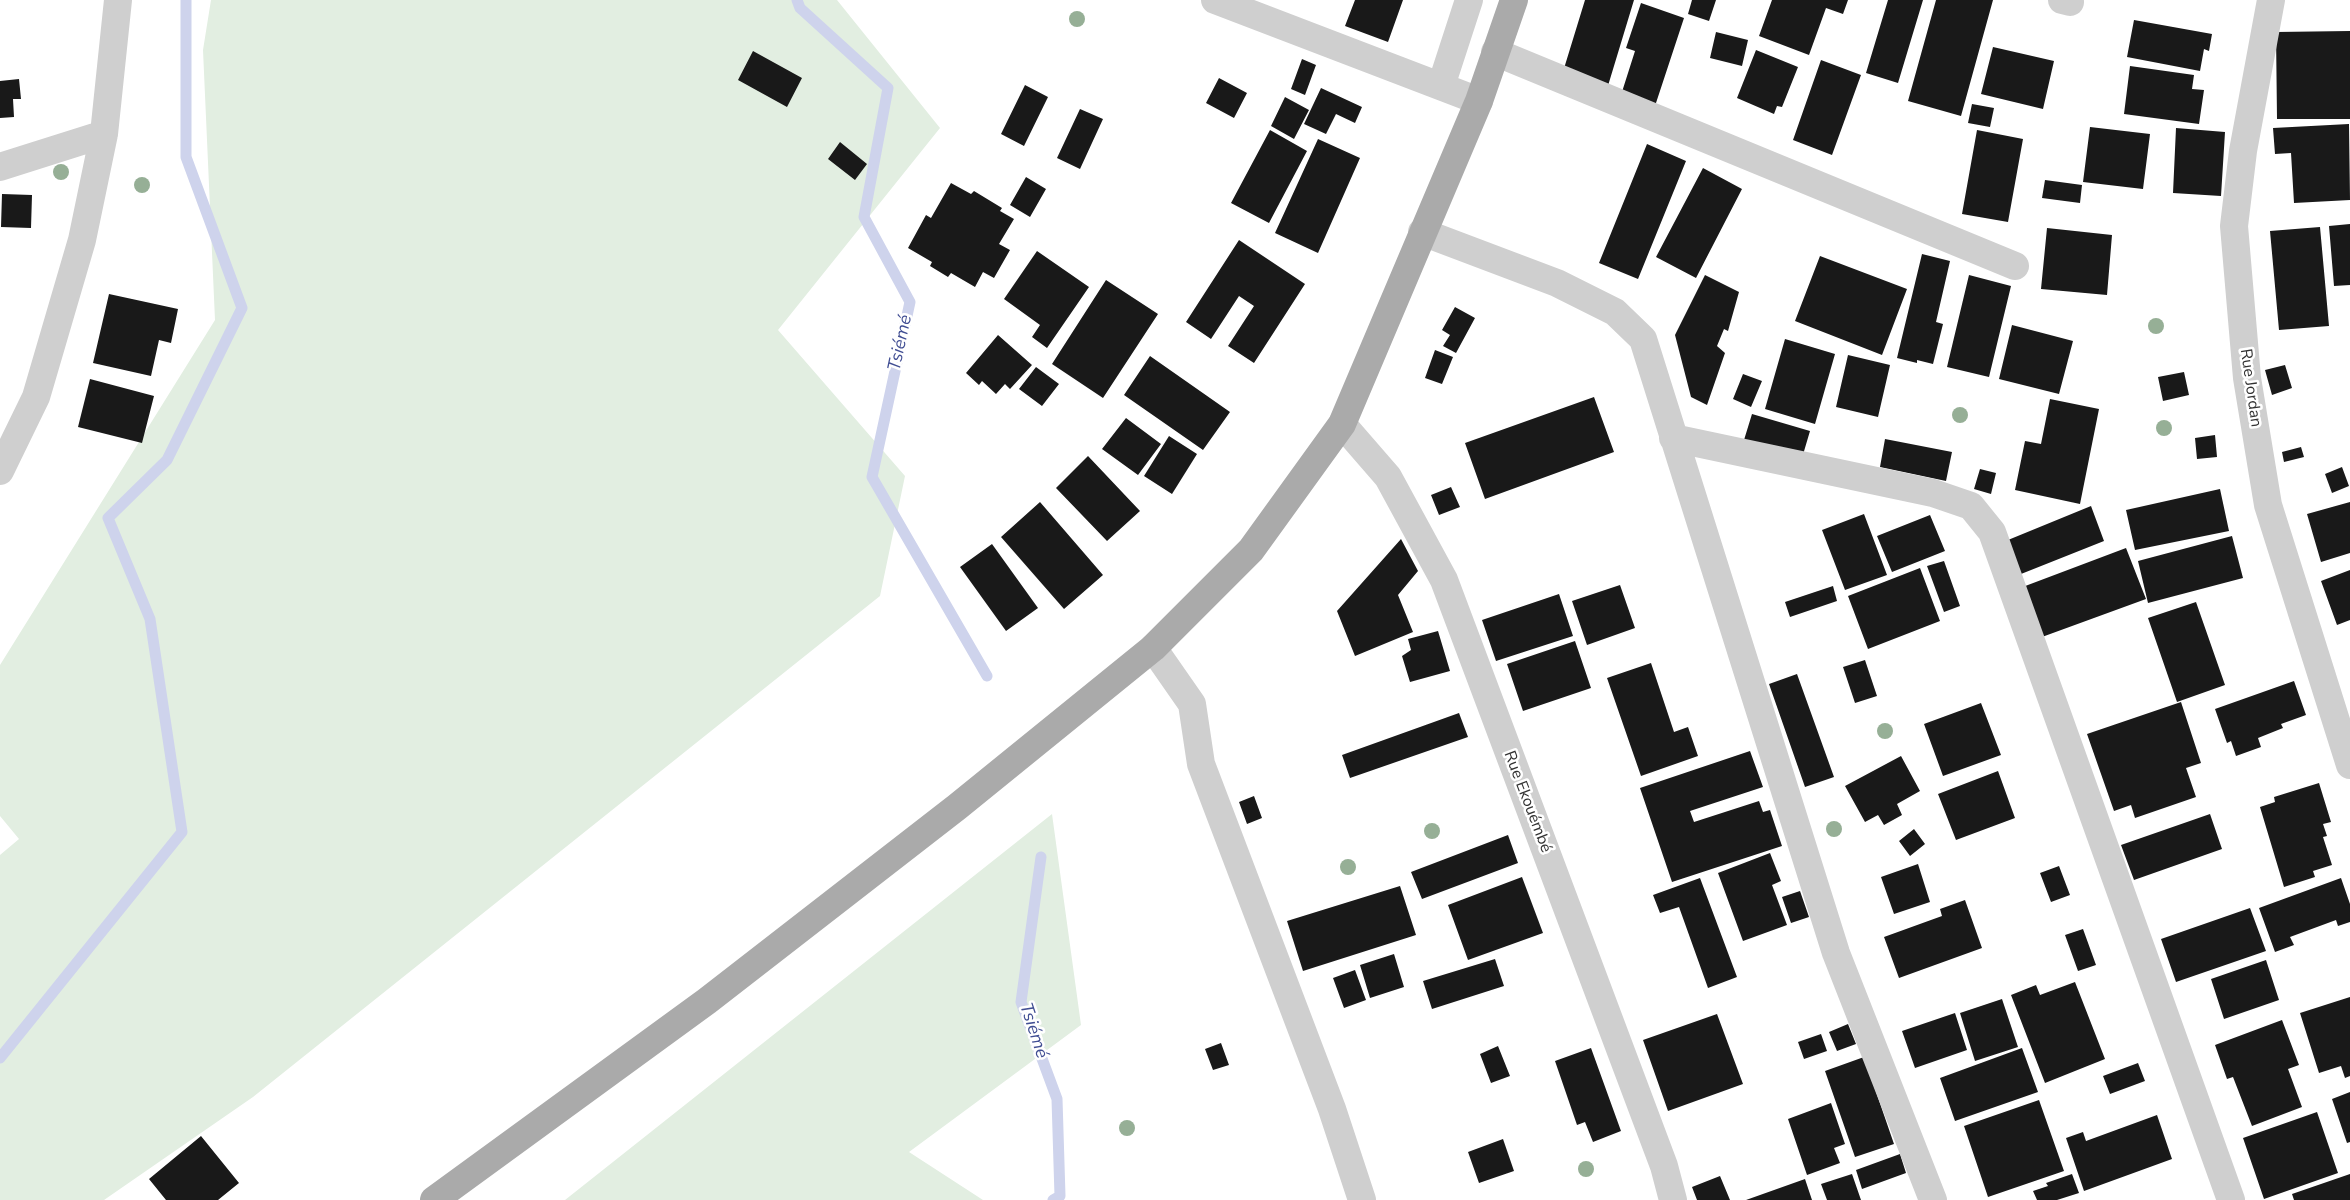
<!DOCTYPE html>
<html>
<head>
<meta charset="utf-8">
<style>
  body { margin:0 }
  canvas { display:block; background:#fff }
</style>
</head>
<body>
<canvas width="2350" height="1200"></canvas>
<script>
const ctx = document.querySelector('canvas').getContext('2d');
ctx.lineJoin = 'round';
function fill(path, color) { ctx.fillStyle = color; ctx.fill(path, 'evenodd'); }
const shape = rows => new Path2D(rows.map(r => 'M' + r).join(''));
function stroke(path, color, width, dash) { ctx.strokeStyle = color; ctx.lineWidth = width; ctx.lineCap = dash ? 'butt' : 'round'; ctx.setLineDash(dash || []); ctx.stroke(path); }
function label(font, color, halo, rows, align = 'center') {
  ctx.font = font + ' "Nunito Sans",sans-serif'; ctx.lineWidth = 5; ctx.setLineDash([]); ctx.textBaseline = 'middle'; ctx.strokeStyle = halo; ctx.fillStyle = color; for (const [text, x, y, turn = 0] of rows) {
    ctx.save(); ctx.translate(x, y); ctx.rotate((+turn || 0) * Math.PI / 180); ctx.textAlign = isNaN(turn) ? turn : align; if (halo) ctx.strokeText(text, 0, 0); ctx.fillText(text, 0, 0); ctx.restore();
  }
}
const green = shape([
  [211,0,837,0,940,128,778,330,905,476,880,596,253,1097,104,1200,0,1200,0,855,19,839,0,816,0,665,215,320,203,50],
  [1052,814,1081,1025,909,1152,983,1200,565,1200]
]);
const stream = shape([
  [797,0,800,8,888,88,864,217,910,302,872,477,987,676],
  [1041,857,1021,1002,1057,1099,1060,1196,1053,1200],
  [0,1058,182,832,150,619,108,518,167,460,242,308,186,157,186,0]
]);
const building = shape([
  [1355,0,1403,0,1388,42,1345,26],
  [1585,0,1634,0,1607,89,1562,75],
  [1692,0,1716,0,1709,21,1688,14],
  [1772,0,1848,0,1843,14,1826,8,1809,55,1759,36],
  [1888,0,1923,0,1898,83,1866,73],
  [1936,0,1993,0,1961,116,1908,101],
  [1641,3,1684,18,1655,106,1621,95,1635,51,1626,48],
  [2134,20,2212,34,2209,51,2204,49,2200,71,2127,57],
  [2350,31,2350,119,2277,119,2276,32],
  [1716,32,1748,40,1742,66,1710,58],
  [1993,47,2054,61,2043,109,1981,94],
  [1756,50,1798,67,1782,107,1777,106,1774,114,1737,98],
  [753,51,802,78,787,107,738,80],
  [1302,59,1316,65,1305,95,1291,89],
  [1821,60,1861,75,1832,155,1793,140],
  [2130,66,2194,75,2192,89,2204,90,2199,124,2124,114],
  [1219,78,1247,93,1234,118,1206,103],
  [19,79,21,99,13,99,14,117,0,118,0,81],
  [1025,85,1048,97,1024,146,1001,134],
  [1321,88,1362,107,1355,123,1336,114,1326,134,1304,124],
  [1285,97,1309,110,1294,139,1271,126],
  [1972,104,1994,108,1990,127,1968,123],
  [1080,109,1103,119,1080,169,1057,158],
  [2349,124,2350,200,2294,203,2291,153,2275,154,2273,128],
  [2090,127,2150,134,2143,189,2083,182],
  [2176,128,2225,132,2221,196,2173,193],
  [1270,130,1307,151,1269,223,1231,203],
  [1977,130,2023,139,2008,222,1962,214],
  [1318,139,1360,158,1318,253,1275,233],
  [840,142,867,164,855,180,828,159],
  [1647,144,1686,161,1638,279,1599,263],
  [1703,168,1742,189,1696,278,1656,257],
  [1026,177,1046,189,1030,217,1010,205],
  [2045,180,2082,185,2080,203,2042,198],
  [951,183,971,194,974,191,1002,208,1000,211,1014,219,999,244,1010,250,994,278,983,272,975,287,951,273,948,277,930,266,932,262,908,248,926,215,931,218],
  [2,194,32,195,31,228,1,227],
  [2350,224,2350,285,2334,286,2329,226],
  [2320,227,2329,326,2279,330,2270,231],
  [2047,228,2112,235,2107,295,2041,289],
  [1239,240,1305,284,1254,363,1228,346,1254,306,1239,296,1211,339,1186,322],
  [1037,251,1089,287,1047,348,1032,337,1040,325,1004,299],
  [1922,254,1950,261,1936,322,1943,324,1933,364,1917,360,1917,363,1897,358],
  [1820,256,1907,289,1882,355,1795,321],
  [1705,275,1739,292,1728,331,1724,329,1717,346,1725,353,1707,405,1691,397,1675,335],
  [1969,275,2011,286,1989,377,1947,367],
  [1106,280,1158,314,1103,398,1052,364],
  [109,294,178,309,171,343,159,340,151,376,93,363],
  [1455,307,1475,318,1456,353,1443,346,1450,335,1442,330],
  [2012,325,2073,341,2059,394,1999,379],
  [998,335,1032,365,1010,389,1005,384,996,394,982,381,979,385,966,373],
  [1785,339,1835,354,1815,424,1765,409],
  [1435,350,1453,357,1442,384,1425,378],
  [1848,355,1890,365,1878,417,1836,407],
  [1150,356,1230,412,1203,450,1124,395],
  [2285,365,2292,388,2272,395,2265,370],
  [1036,367,1059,384,1042,406,1019,389],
  [2184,372,2189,395,2163,401,2158,377],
  [1743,374,1762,381,1751,407,1733,399],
  [90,379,154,396,142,443,78,427],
  [1594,397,1614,452,1485,499,1465,443],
  [2050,399,2099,409,2080,504,2015,490,2025,441,2041,444],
  [1752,414,1810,431,1802,458,1744,440],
  [1126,418,1161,444,1138,475,1102,449],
  [2215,435,2217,457,2197,459,2195,438],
  [1169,436,1197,454,1172,494,1144,476],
  [1885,439,1952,452,1946,481,1880,467],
  [2301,447,2304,457,2284,462,2282,452],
  [1088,456,1140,511,1107,541,1056,488],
  [2342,467,2349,486,2332,493,2325,474],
  [1980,469,1996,473,1991,494,1974,489],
  [1451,487,1460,507,1439,515,1431,495],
  [2220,489,2229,531,2135,550,2126,510],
  [1040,502,1103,575,1064,609,1001,537],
  [2350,502,2350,553,2321,562,2307,514],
  [2091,506,2104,541,2021,574,2008,540],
  [1864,514,1887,575,1845,590,1822,530],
  [1930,515,1945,551,1892,572,1877,536],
  [2232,536,2243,578,2148,603,2138,561],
  [1401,539,1418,571,1398,595,1413,632,1355,656,1337,611],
  [992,544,1038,608,1006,631,960,567],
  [2126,548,2146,599,2031,641,2012,591],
  [1944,561,1960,606,1944,612,1927,566],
  [1920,568,1940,621,1868,649,1848,596],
  [2350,570,2350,620,2337,625,2321,581],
  [1620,585,1635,628,1587,645,1572,601],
  [1833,586,1837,601,1790,617,1785,602],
  [1559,594,1573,636,1496,661,1482,620],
  [2196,602,2225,685,2177,702,2148,618],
  [1438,631,1450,671,1410,682,1402,656,1411,650,1408,639],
  [1575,641,1591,688,1523,711,1507,664],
  [1865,660,1877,696,1855,703,1843,667],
  [1651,663,1674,732,1688,727,1698,756,1641,776,1607,678],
  [1797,674,1834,777,1805,787,1769,684],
  [2294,681,2306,715,2281,724,2283,728,2258,738,2261,747,2236,756,2231,741,2227,743,2215,709],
  [2181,702,2201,763,2186,768,2196,797,2135,818,2131,805,2114,811,2087,734],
  [1981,703,2001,755,1943,776,1924,724],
  [1459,713,1468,737,1350,778,1342,755],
  [1750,751,1763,787,1690,811,1694,822,1759,801,1763,812,1770,810,1782,846,1672,882,1640,788],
  [1901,756,1920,791,1897,804,1902,815,1884,825,1878,815,1865,822,1845,786],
  [1998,771,2015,818,1956,840,1938,794],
  [2319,783,2331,822,2323,824,2327,836,2323,837,2332,865,2313,871,2315,877,2284,887,2260,807,2275,802,2274,797],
  [1254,796,1262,818,1247,824,1239,802],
  [2210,814,2222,849,2134,880,2121,845],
  [1914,829,1925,844,1910,856,1899,841],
  [1508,835,1518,863,1422,899,1411,872],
  [1770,853,1781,881,1772,885,1787,925,1743,941,1718,873],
  [1918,864,1930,902,1894,914,1881,877],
  [2059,866,2070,895,2051,902,2040,873],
  [1522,877,1543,933,1468,960,1448,905],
  [1700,878,1737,977,1708,988,1679,907,1660,913,1653,895],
  [2341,878,2350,904,2350,922,2338,926,2336,920,2290,937,2294,945,2275,952,2259,908],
  [1400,886,1416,935,1303,971,1287,921],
  [1800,891,1809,917,1791,923,1782,897],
  [1965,900,1982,948,1899,978,1884,937,1942,916,1940,909],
  [2250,908,2266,951,2176,982,2161,939],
  [2083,929,2096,965,2078,971,2065,935],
  [1394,954,1404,987,1370,998,1360,965],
  [1495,959,1504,986,1432,1009,1423,981],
  [2266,960,2279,1000,2224,1019,2211,979],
  [1355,970,1366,1000,1344,1008,1333,978],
  [2075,982,2105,1059,2045,1083,2011,995,2036,985,2040,995],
  [2350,997,2350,1076,2345,1078,2341,1066,2319,1073,2300,1013],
  [2002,999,2018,1047,1975,1061,1960,1013],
  [1955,1013,1967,1050,1915,1068,1902,1031],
  [1717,1014,1743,1084,1668,1111,1643,1040],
  [2282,1020,2299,1065,2288,1069,2302,1107,2252,1126,2233,1077,2227,1079,2215,1045],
  [1848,1024,1856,1044,1837,1051,1829,1032],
  [1821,1034,1827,1051,1804,1059,1798,1042],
  [1221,1043,1229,1065,1213,1070,1205,1049],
  [1498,1046,1510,1076,1491,1083,1480,1054],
  [1591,1048,1621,1131,1593,1142,1585,1122,1577,1125,1555,1061],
  [2022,1048,2038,1092,1955,1121,1940,1078],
  [1864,1057,1894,1144,1855,1157,1825,1071],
  [2138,1063,2145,1081,2110,1094,2103,1076],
  [2350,1092,2350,1142,2347,1143,2332,1099],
  [2039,1100,2064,1171,1988,1197,1964,1126],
  [1831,1103,1845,1144,1834,1148,1840,1163,1807,1175,1788,1119],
  [2317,1112,2338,1173,2264,1199,2243,1138],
  [2157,1115,2172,1159,2084,1191,2066,1138,2083,1132,2086,1141],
  [201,1136,239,1183,218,1200,166,1200,149,1179],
  [1503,1139,1514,1171,1479,1183,1468,1152],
  [1900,1154,1906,1173,1862,1189,1856,1170],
  [1852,1174,1861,1200,1827,1200,1821,1184],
  [2072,1174,2079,1193,2057,1200,2037,1200,2033,1191,2048,1186,2046,1183],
  [2350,1174,2350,1200,2294,1200,2292,1194],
  [1720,1176,1730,1200,1697,1200,1692,1187],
  [1805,1179,1812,1200,1746,1200]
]);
const minor = shape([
  [1215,0,1479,101],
  [2062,0,2070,2],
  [2271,0,2243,151,2234,226,2247,378,2268,505,2350,765],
  [1495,52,2015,266],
  [1441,86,1469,0],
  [0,167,104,134],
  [1422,232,1557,283,1615,312,1643,339,1836,953,1933,1200],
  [1342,424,1388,477,1444,580,1664,1166,1673,1200],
  [1673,438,1933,493,1971,506,1992,532,2231,1200],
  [0,471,36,397,82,240,104,134,118,0],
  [1153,648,1192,704,1201,764,1332,1109,1362,1200]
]);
const major = shape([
  [434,1200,707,1001,957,807,1153,648,1251,550,1342,424,1479,101,1514,0]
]);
const trees = [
  [1077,19],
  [61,172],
  [142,185],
  [2156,326],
  [1960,415],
  [2164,428],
  [1885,731],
  [1834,829],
  [1432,831],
  [1348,867],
  [1127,1128],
  [1586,1169]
];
const streetNames = [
  ["Rue Jordan",2250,388,82],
  ["Rue Ekouémbé",1527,802,69]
];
const waterNames = [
  ["Tsiémé",901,343,-78],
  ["Tsiémé",1033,1031,72]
];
fill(green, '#e2eee1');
stroke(stream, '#ced3ec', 11);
fill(building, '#191919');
stroke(minor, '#cfcfcf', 28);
stroke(major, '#aaa', 28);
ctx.fillStyle = '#96af96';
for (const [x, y] of trees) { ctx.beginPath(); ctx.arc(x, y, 8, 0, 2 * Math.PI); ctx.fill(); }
label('16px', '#323232', '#fff', streetNames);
label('italic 18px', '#414e93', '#fff', waterNames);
</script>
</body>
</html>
